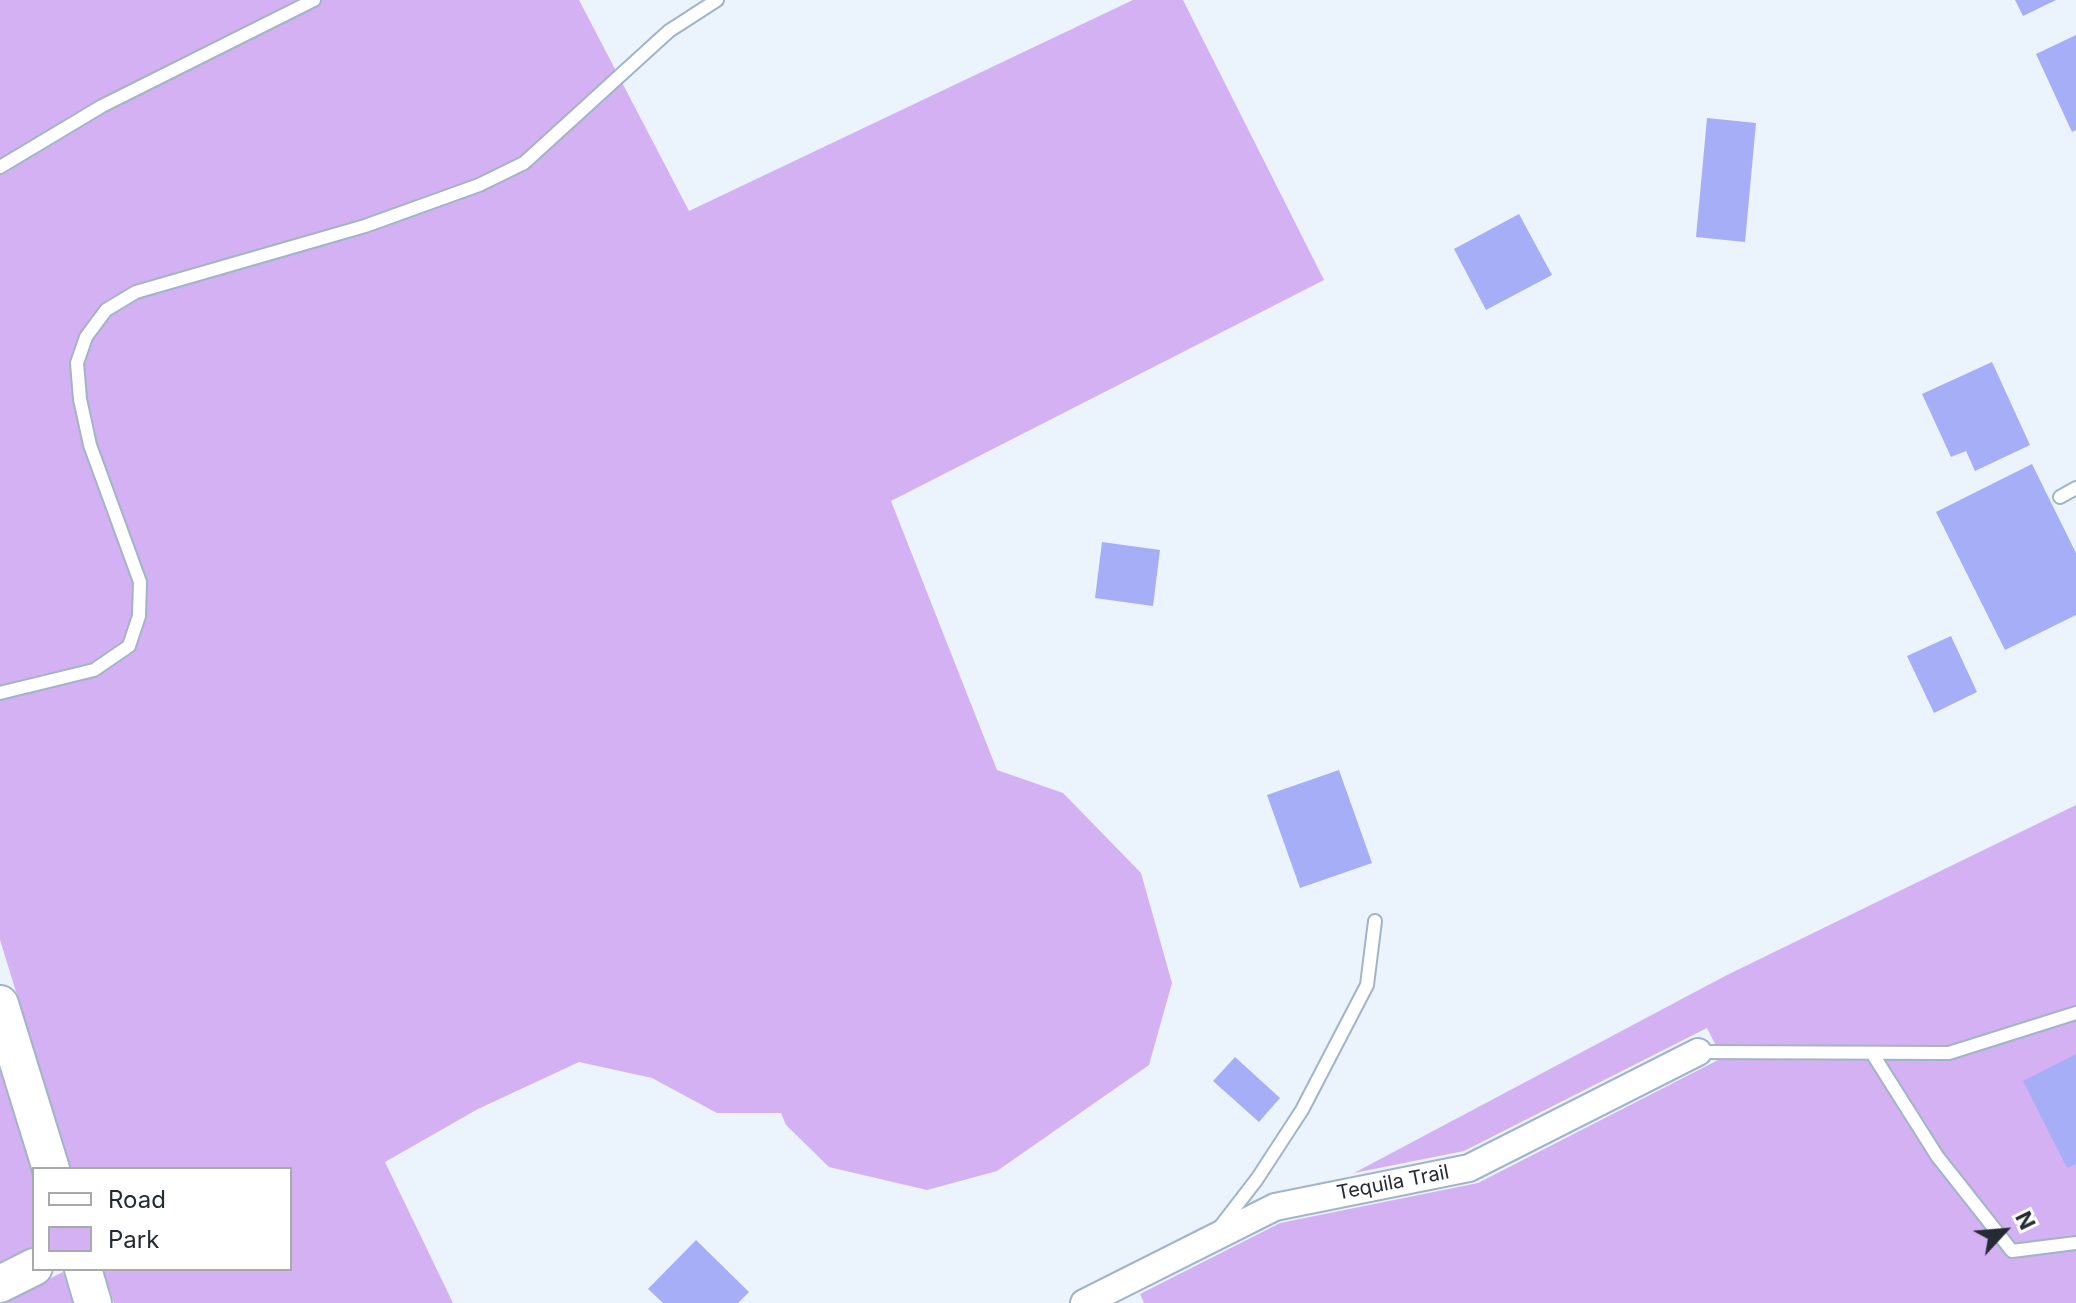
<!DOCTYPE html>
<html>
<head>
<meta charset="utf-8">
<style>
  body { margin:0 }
  #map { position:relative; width:2076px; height:1303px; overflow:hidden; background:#ebf3fc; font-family:Inter,sans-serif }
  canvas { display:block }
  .legend { position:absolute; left:32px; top:1167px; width:260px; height:104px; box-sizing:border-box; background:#fff; border:2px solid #a7aaad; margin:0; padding:10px 14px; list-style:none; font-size:24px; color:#242b33 }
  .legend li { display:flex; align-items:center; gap:16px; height:40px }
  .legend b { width:40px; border:2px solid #a7aaad }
  .north { position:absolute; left:1964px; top:1191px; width:80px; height:80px; -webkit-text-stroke:6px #fff; paint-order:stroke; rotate:64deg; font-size:22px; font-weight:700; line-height:32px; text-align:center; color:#242b33 }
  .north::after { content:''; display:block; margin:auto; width:28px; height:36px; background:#242b33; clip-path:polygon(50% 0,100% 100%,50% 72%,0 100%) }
</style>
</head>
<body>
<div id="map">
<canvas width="2076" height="1303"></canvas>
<ul class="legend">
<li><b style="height:10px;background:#fff"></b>Road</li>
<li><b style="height:22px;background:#d4b1f3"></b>Park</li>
</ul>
<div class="north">N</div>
</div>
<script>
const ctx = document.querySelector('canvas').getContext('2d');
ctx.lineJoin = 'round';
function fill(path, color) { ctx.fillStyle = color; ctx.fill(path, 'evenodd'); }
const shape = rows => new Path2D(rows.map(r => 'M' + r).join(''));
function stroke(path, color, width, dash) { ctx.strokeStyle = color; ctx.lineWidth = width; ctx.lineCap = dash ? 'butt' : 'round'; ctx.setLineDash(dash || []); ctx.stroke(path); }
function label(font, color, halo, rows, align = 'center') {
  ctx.font = font + ' Inter,sans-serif'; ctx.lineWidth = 6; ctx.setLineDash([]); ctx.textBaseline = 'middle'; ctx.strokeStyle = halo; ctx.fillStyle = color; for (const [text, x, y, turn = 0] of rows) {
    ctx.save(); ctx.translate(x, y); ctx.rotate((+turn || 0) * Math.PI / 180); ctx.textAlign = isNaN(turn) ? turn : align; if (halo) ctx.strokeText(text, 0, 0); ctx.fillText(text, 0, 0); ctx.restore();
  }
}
const green = shape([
  [0,0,579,0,689,211,1133,0,1183,0,1324,280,891,501,997,770,1063,793,1141,873,1172,983,1149,1065,997,1171,927,1190,829,1167,786,1125,781,1113,717,1113,652,1078,579,1062,478,1109,385,1162,453,1303,114,1303,103,1269,290,1269,290,1169,71,1169,0,940],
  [2076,805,2076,1303,1144,1303,1140,1294,1280,1223,1478,1183,1722,1058,1707,1028,1464,1151,1354,1173,1727,975],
  [0,1070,34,1179,34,1248,0,1265],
  [63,1272,73,1303,0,1303]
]);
const building = shape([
  [2015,0,2056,0,2023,16],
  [2076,35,2076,130,2072,132,2036,54],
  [1707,118,1756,123,1745,242,1696,237],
  [1519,214,1552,275,1486,310,1454,249],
  [1992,362,2030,445,1975,471,1966,451,1951,457,1922,394],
  [2032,464,2076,553,2076,615,2005,650,1936,512],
  [1102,542,1160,550,1153,606,1095,598],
  [1951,636,1977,692,1934,713,1907,656],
  [1339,770,1372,863,1300,888,1267,795],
  [2076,1054,2076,1164,2067,1168,2023,1081],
  [1235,1057,1280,1098,1259,1122,1213,1081],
  [696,1240,749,1292,738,1303,663,1303,648,1289]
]);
const lane = shape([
  [0,167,102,106,314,0],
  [2060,497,2076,488],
  [0,693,94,670,129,646,139,616,140,582,90,445,80,399,77,363,86,337,106,310,136,292,365,226,479,185,524,163,669,31,717,0],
  [1698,1052,1949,1053,2076,1013],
  [1872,1053,1937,1156,2012,1251,2076,1243],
  [1220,1227,1257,1179,1302,1110,1367,985,1375,921]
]);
const street = shape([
  [1084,1303,1275,1207,1469,1168,1698,1052]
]);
const secondary = shape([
  [0,1004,51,1169],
  [83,1269,93,1303],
  [0,1284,34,1267]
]);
const streetNames = [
  ["Tequila Trail",1393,1183,-11]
];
fill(green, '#d4b1f3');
fill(building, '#a7aef8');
stroke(lane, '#a1b4c8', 16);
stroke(street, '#a1b4c8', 30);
stroke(secondary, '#a1b4c8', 40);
stroke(lane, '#fff', 12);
stroke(street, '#fff', 26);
stroke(secondary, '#fff', 36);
label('20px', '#242b33', '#fff', streetNames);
</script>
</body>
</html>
